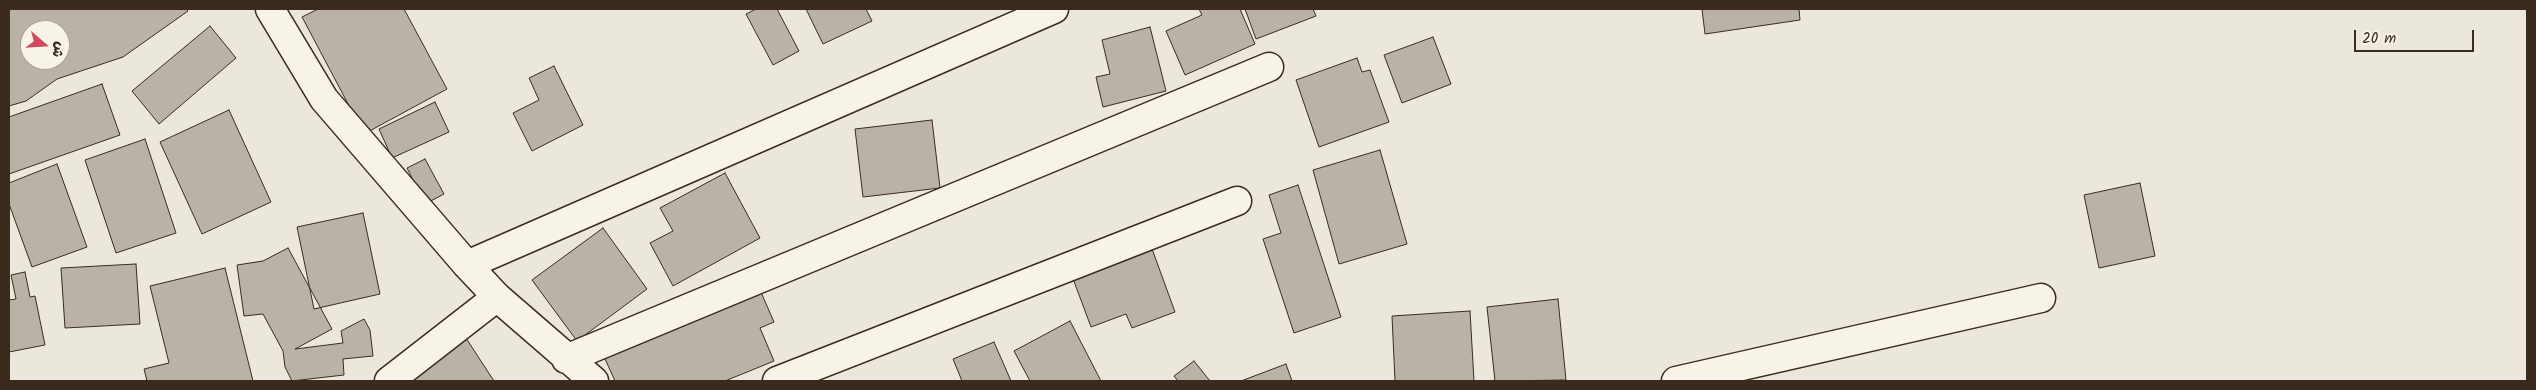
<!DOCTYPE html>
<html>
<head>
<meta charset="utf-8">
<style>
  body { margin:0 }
  #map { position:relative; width:2536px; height:390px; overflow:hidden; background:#ece7dc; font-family:Kalam,"Playpen Sans Arabic",sans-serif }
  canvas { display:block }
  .frame { position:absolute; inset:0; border:10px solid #3b2a1e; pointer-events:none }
  .north { position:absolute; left:20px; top:20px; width:50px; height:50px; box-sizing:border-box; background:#f7f3e8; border:1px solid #aca397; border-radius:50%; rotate:109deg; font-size:14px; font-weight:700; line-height:20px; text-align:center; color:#3b2a1e }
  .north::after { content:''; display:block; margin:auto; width:18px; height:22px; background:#d1495b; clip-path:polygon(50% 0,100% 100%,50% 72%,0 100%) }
  .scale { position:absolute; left:2354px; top:30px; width:120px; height:22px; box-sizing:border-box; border:2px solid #3b2a1e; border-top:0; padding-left:6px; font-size:15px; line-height:18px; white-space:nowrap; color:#3b2a1e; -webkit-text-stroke:4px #f7f3e8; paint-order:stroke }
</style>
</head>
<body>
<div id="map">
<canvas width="2536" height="390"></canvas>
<div class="frame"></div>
<div class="north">ش</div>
<div class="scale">20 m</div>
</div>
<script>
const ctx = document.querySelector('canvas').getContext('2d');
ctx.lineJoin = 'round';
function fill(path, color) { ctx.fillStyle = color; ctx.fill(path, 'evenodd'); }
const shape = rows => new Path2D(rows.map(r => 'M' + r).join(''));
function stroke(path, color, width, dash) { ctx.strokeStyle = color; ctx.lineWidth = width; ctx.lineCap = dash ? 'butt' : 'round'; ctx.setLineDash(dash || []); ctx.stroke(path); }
const building = shape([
  [9,9,186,9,188,11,123,57,57,79,26,101,9,106,9,9],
  [30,30,60,30,60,60,30,60,30,30],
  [318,9,404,9,447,89,364,134,302,17,318,9],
  [756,9,777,9,799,51,773,65,746,14,756,9],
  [806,9,866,9,872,21,823,44,806,9],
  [1199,9,1240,9,1255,44,1185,75,1166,31,1202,15,1199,9],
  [1245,9,1313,9,1316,16,1256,39,1245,9],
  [1702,9,1799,9,1800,20,1705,34,1702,9],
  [210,26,236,58,159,124,132,91,210,26],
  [1150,27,1166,91,1103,107,1096,77,1110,74,1102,40,1150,27],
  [1433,37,1451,84,1402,103,1384,55,1433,37],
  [1357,58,1362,72,1370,70,1389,122,1319,147,1296,80,1357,58],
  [554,66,583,125,532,151,513,113,539,100,529,78,554,66],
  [102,84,120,135,9,174,9,117,102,84],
  [435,102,449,132,392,158,379,129,435,102],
  [229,110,271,202,202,234,160,142,229,110],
  [932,120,940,188,863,197,855,129,932,120],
  [145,139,176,233,116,253,85,160,145,139],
  [1380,150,1407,244,1339,264,1313,170,1380,150],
  [425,159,444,194,425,204,407,168,425,159],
  [57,164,87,247,32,267,9,204,9,183,57,164],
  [725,173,760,238,673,286,650,243,673,231,660,208,725,173],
  [2140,183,2155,256,2099,268,2084,195,2140,183],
  [1298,185,1341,317,1294,333,1263,239,1281,233,1269,195,1298,185],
  [363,213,380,294,314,309,297,227,363,213],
  [603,228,647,289,577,341,532,280,603,228],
  [1151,246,1175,312,1132,328,1126,314,1091,327,1072,276,1151,246],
  [288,248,332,329,295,349,343,343,341,331,364,319,370,330,373,356,343,359,344,375,292,381,285,367,283,351,263,314,244,316,237,265,263,261,288,248],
  [136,264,140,324,65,328,61,268,136,264],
  [225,268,253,381,147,381,144,369,169,363,150,286,225,268],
  [25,272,30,297,35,296,45,345,9,352,9,300,16,299,11,275,25,272],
  [757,283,774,322,760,328,774,361,725,381,615,381,601,350,757,283],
  [1558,299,1566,380,1495,381,1487,307,1558,299],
  [1470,311,1474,381,1395,381,1392,316,1470,311],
  [1070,321,1101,381,1030,381,1014,351,1070,321],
  [464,335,494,381,394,381,464,335],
  [994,342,1011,381,962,381,953,359,994,342],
  [1194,361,1210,381,1178,381,1174,376,1194,361],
  [1286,364,1292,381,1241,381,1286,364]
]);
const minor = shape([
  [270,9,324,99,467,265,497,297,594,381],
  [467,265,1054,9],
  [566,359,1269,67],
  [389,381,497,297],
  [777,381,1237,201],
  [1676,381,2041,298]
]);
fill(building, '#bab2a7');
stroke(building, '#3b2a1e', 1);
stroke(minor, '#3b2a1e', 31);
stroke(minor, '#f7f3e8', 28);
</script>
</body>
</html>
